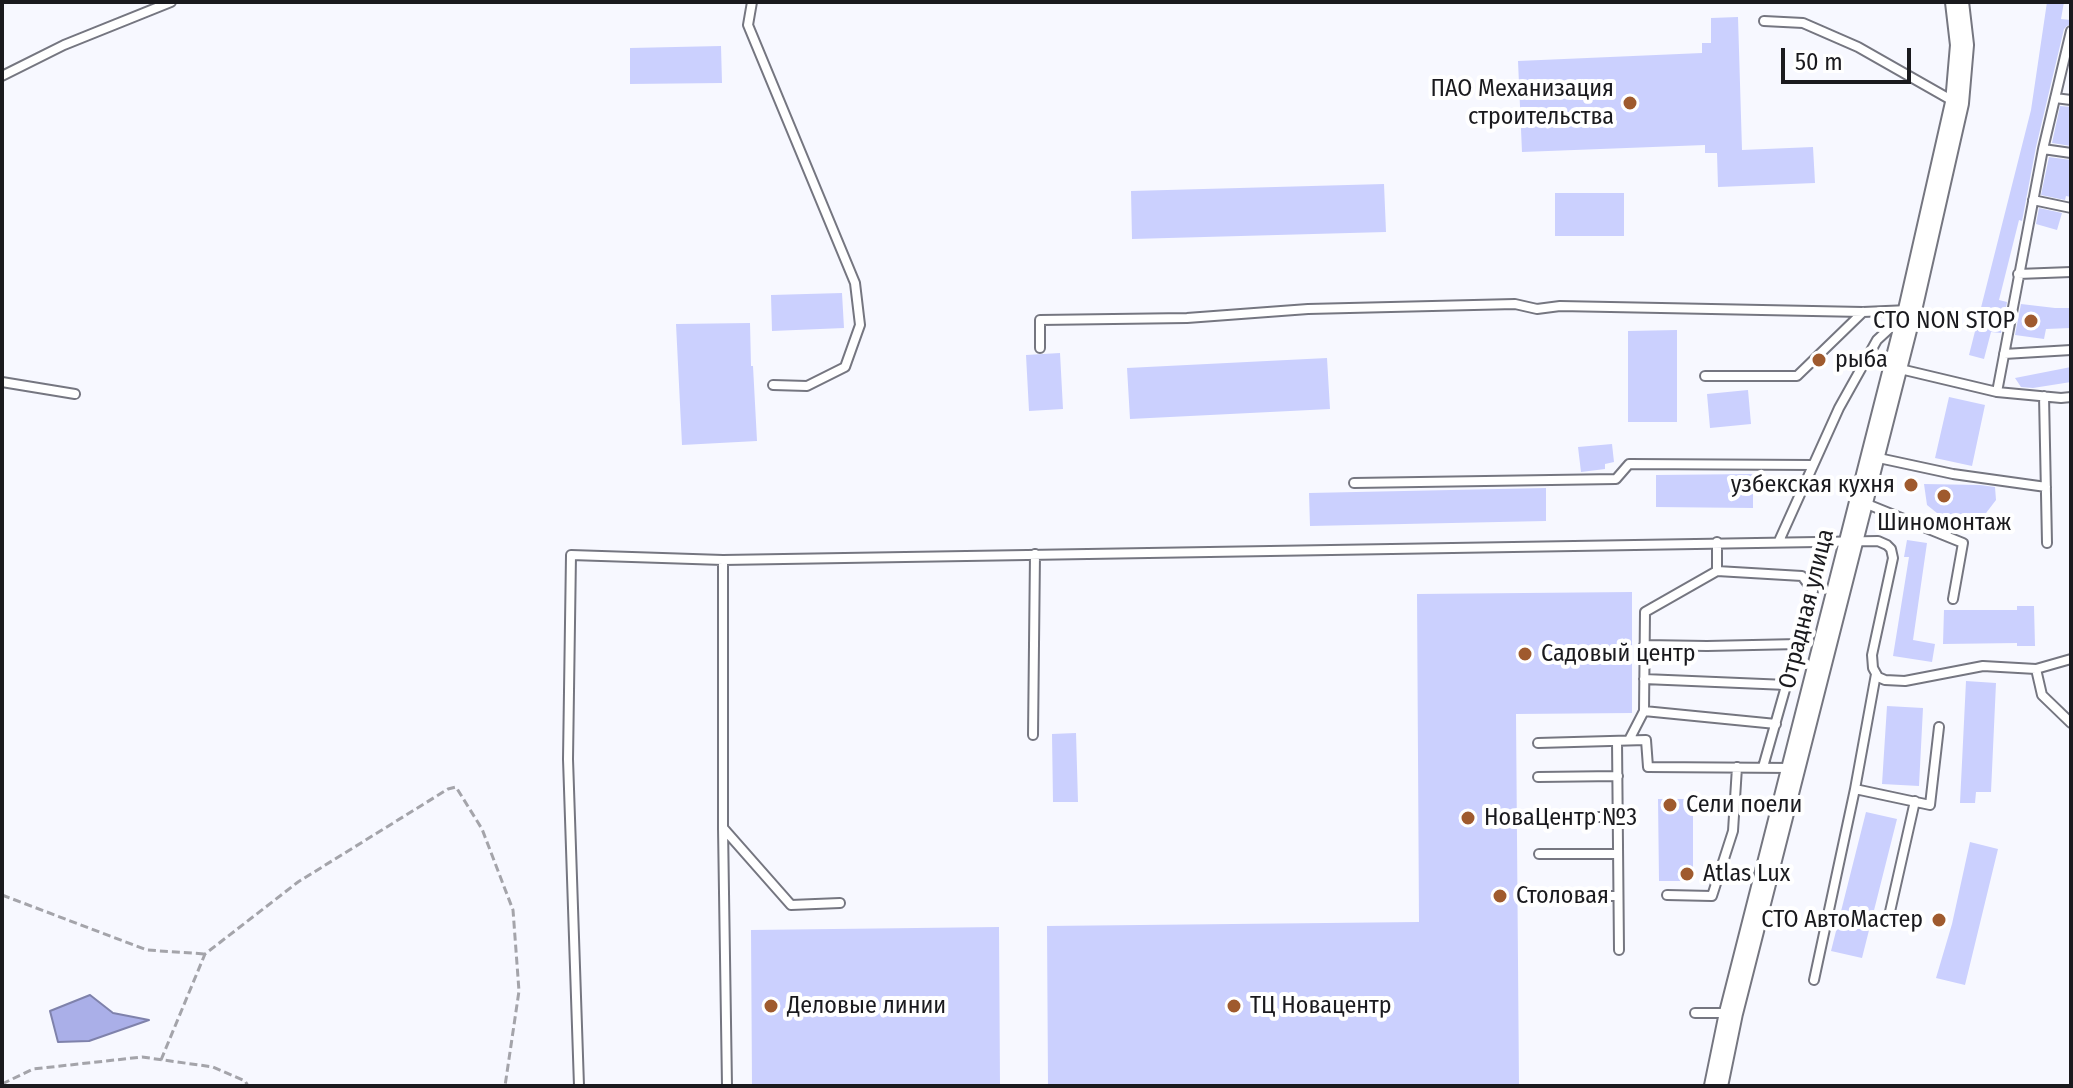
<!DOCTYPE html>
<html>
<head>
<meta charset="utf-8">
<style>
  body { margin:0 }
  #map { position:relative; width:2073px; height:1088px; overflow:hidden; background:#f7f8ff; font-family:"Fira Sans Condensed",sans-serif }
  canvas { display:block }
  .frame { position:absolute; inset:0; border:4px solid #1a1a1e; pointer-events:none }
  .scale { position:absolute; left:1781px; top:48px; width:130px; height:36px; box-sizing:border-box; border:4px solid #1a1a1e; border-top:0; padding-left:10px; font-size:24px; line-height:28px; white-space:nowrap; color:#1a1a1e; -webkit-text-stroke:6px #fff; paint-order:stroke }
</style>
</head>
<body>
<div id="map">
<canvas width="2073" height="1088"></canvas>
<div class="frame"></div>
<div class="scale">50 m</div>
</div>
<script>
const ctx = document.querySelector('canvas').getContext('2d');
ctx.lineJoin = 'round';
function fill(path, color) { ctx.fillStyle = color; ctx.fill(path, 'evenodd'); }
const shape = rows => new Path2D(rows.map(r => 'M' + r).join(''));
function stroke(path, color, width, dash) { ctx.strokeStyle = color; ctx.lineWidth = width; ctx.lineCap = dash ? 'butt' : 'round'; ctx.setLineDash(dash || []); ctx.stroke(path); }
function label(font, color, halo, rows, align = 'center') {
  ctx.font = font + ' "Fira Sans Condensed",sans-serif'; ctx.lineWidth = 8; ctx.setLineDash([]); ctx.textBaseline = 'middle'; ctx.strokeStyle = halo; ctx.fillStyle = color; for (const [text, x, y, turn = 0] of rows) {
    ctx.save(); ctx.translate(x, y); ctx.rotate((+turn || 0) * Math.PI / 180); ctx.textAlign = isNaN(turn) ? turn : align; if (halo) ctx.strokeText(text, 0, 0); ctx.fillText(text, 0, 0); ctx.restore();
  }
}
const water = shape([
  [90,995,113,1013,149,1020,89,1041,58,1042,50,1011,90,995]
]);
const building = shape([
  [2047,2,2064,2,2061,19,2071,20,2071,24,2067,26,2064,29,2036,147,2022,221,2019,220,1999,300,2007,302,2001,333,1991,332,1984,359,1969,355,2031,110],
  [1738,17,1742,150,1813,147,1815,183,1718,187,1717,153,1705,153,1705,145,1522,152,1518,61,1702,53,1702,43,1711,43,1711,18],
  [721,46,722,83,630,84,630,48],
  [2060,106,2071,107,2071,146,2052,143],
  [2049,157,2071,160,2071,197,2066,196,2065,200,2041,195],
  [1384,184,1386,232,1132,239,1131,191],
  [1555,193,1624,193,1624,236,1555,236],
  [2039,208,2062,213,2057,230,2036,224],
  [842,293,844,328,772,331,771,295],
  [2021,304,2055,308,2071,308,2071,328,2046,329,2044,339,2015,335],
  [750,323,751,366,753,366,757,441,682,445,676,324],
  [1677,330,1677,422,1628,422,1628,331],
  [1060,353,1063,409,1029,411,1026,355],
  [1327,358,1330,409,1130,419,1127,368],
  [2071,367,2071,382,2033,388,2021,387,2015,378],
  [1748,390,1751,424,1710,428,1707,394],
  [1949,397,1985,405,1972,466,1935,458],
  [1612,444,1614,462,1605,464,1605,469,1581,472,1578,447],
  [1753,474,1753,508,1656,507,1656,475],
  [1924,484,1980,485,1995,487,1996,500,1983,517,1942,517,1927,505],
  [1546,488,1546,521,1310,526,1309,493],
  [1907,540,1927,543,1913,640,1935,644,1932,662,1893,656,1909,557,1904,557],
  [1632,592,1632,713,1516,714,1519,1086,1048,1086,1047,926,1419,922,1417,594],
  [2017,606,2034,606,2035,646,2017,646,2017,643,1943,644,1944,610,2017,610],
  [1966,681,1996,683,1991,792,1976,792,1975,803,1960,803],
  [1887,706,1923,708,1919,786,1882,784],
  [1076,733,1078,802,1053,802,1052,734],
  [1658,799,1693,799,1693,881,1659,881],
  [1866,812,1897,819,1862,958,1831,951],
  [1970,842,1998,849,1965,985,1936,978,1952,924],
  [999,927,1000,1086,752,1086,751,930]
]);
const path = shape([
  [2,895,147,950,205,954],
  [161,1060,205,954,298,882,448,789,456,787,482,829,513,910,519,991,505,1086],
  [2,1084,33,1069,142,1057,213,1067,245,1081,248,1086]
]);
const lane = shape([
  [752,2,748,25,855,283,860,325,845,367,807,386,773,385],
  [1764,21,1803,23,1858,47,1953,101],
  [2,76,64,45,171,2],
  [2055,98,2071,100],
  [2043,149,2071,153],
  [2033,200,2071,208],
  [2018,274,2071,272],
  [1040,348,1040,320,1187,318,1308,309,1515,304,1537,309,1560,306,1863,312,1909,310],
  [2004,354,2071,350],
  [1896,368,1997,392,2061,398,2071,397],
  [1705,376,1797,376,1863,312],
  [2,382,75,394],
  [1997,392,2043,149,2071,31],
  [2044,396,2047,543],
  [1874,457,1953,474,2046,487],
  [1354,483,1616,479,1629,464,1813,465],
  [1862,502,1963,543,1953,599],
  [1779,541,1839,408,1877,340,1903,316],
  [723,560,723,828,727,1086],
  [1717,571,1802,576,1813,591,1763,767],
  [1644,645,1707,646,1799,644],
  [2071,659,2036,669,2042,695,2071,723],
  [1876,674,1855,789,1930,805,1939,727],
  [1644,679,1787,685],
  [1644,711,1776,724],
  [1033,735,1035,554],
  [1629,740,1644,711,1645,612,1717,571,1717,542],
  [1617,741,1619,950],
  [1538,743,1646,740,1648,767,1793,768],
  [1538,777,1618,776],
  [1539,817,1618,817],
  [724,829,791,905,840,903],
  [1539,854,1618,854],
  [1667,895,1712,896,1733,831,1737,767],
  [1539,896,1618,896],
  [1889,916,1915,801],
  [1814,980,1855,789],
  [1695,1013,1730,1013],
  [579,1086,568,759,571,555,723,560,1878,541,1887,545,1891,549,1893,558,1872,655,1873,668,1878,677,1885,680,1905,681,1983,666,2036,669]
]);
const secondary = shape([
  [1716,1086,1731,1013,1910,310,1957,103,1962,45,1957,2]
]);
const markers = [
  [1630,103,8,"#9f5a2e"],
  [2031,321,8,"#9f5a2e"],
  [1819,360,8,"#9f5a2e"],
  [1911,485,8,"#9f5a2e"],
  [1944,496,8,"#9f5a2e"],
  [1525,654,8,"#9f5a2e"],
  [1670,805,8,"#9f5a2e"],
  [1468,818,8,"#9f5a2e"],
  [1687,874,8,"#9f5a2e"],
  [1500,896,8,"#9f5a2e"],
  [1939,920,8,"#9f5a2e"],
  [771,1006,8,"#9f5a2e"],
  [1234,1006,8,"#9f5a2e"]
];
const poiNames = [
  ["ПАО Механизация",1614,89,"right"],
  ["строительства",1614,117,"right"],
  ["СТО NON STOP",2015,321,"right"],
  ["рыба",1835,360],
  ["узбекская кухня",1895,485,"right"],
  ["Шиномонтаж",1944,523,"center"],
  ["Садовый центр",1541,654],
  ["Сели поели",1686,805],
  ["НоваЦентр №3",1484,818],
  ["Atlas Lux",1703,874],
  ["Столовая",1516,896],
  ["СТО АвтоМастер",1923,920,"right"],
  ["Деловые линии",787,1006],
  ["ТЦ Новацентр",1250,1006]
];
const streetNames = [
  ["Отрадная улица",1807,609,-76]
];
fill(water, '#aaafe8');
stroke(water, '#7f82ab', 2);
fill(building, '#cbd0fe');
stroke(lane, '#757680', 12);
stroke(secondary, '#757680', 26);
stroke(path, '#a4a4aa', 3, [8, 4]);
stroke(lane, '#fff', 8);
stroke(secondary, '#fff', 22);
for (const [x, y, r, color] of markers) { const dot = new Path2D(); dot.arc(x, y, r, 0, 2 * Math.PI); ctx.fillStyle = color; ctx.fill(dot); stroke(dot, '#fff', 3); }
label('24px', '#1a1a1e', '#fff', poiNames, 'left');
label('24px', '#1a1a1e', '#fff', streetNames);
</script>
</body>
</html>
